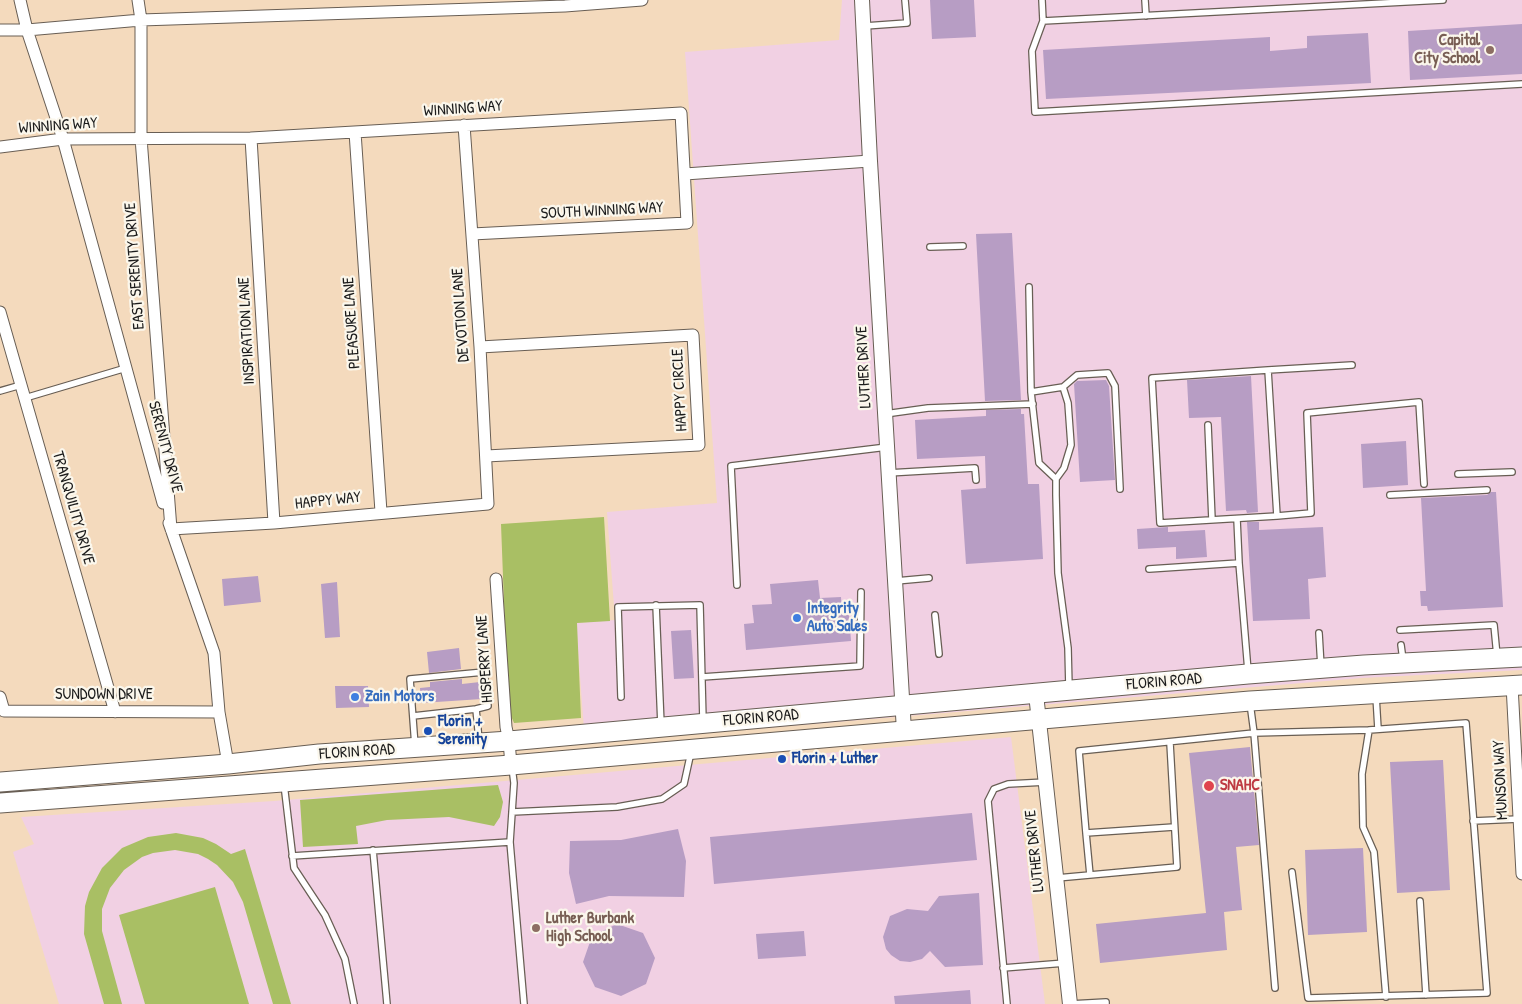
<!DOCTYPE html>
<html>
<head>
<meta charset="utf-8">
<style>
  body { margin:0 }
  canvas { display:block; background:#f4dabd }
</style>
</head>
<body>
<canvas width="1522" height="1004"></canvas>
<script>
const ctx = document.querySelector('canvas').getContext('2d');
ctx.lineJoin = 'round';
function fill(path, color) { ctx.fillStyle = color; ctx.fill(path, 'evenodd'); }
const shape = rows => new Path2D(rows.map(r => 'M' + r).join(''));
function stroke(path, color, width, dash) { ctx.strokeStyle = color; ctx.lineWidth = width; ctx.lineCap = dash ? 'butt' : 'round'; ctx.setLineDash(dash || []); ctx.stroke(path); }
function label(font, color, halo, rows, align = 'center') {
  ctx.font = font + ' "Patrick Hand",sans-serif'; ctx.lineWidth = 4.5; ctx.setLineDash([]); ctx.textBaseline = 'middle'; ctx.strokeStyle = halo; ctx.fillStyle = color; for (const [text, x, y, turn = 0] of rows) {
    ctx.save(); ctx.translate(x, y); ctx.rotate((+turn || 0) * Math.PI / 180); ctx.textAlign = isNaN(turn) ? turn : align; if (halo) ctx.strokeText(text, 0, 0); ctx.fillText(text, 0, 0); ctx.restore();
  }
}
const built = shape([
  [842,0,1522,0,1522,670,1362,678,585,743,576,623,615,620,607,512,717,503,685,52,839,40],
  [1011,737,1045,1004,59,1004,13,852,34,844,21,817,274,801]
]);
const green = shape([
  [604,517,610,621,577,623,581,718,514,723,508,709,501,524],
  [498,785,503,802,500,817,494,826,449,817,387,820,356,826,358,844,303,847,300,800],
  [176,833,203,838,216,844,231,854,245,849,291,1004,273,1004,243,902,233,882,217,865,208,859,198,854,175,850,153,853,142,857,124,870,110,888,102,909,102,931,122,1004,104,1004,84,934,85,906,89,892,102,868,122,848,148,837],
  [215,887,249,1004,145,1004,119,915]
]);
const building = shape([
  [930,0,974,0,976,37,932,39],
  [1522,24,1522,74,1410,80,1408,31],
  [1368,33,1371,83,1046,99,1043,50,1270,37,1270,51,1307,48,1307,36],
  [1012,233,1021,400,985,401,976,234],
  [1251,376,1258,512,1247,513,1246,510,1226,511,1221,417,1189,418,1187,380],
  [1106,380,1109,386,1115,480,1080,482,1074,384,1077,381],
  [1021,409,1021,414,1024,414,1028,484,1039,484,1043,559,966,564,961,490,986,488,985,456,917,459,915,420,986,416,986,410],
  [1406,441,1408,485,1363,488,1361,444],
  [1491,492,1496,492,1503,607,1428,611,1427,606,1421,606,1420,591,1426,591,1421,498,1487,495],
  [1247,522,1259,522,1259,530,1323,527,1326,577,1308,579,1310,619,1253,621],
  [1168,527,1168,532,1205,530,1207,557,1176,559,1176,547,1138,549,1137,529],
  [258,576,261,602,224,606,222,579],
  [818,580,820,598,841,597,842,615,849,615,851,641,746,650,744,624,754,623,752,605,772,604,770,584],
  [337,582,340,637,325,638,321,584],
  [691,630,694,678,674,679,671,631],
  [459,648,461,669,429,673,427,652],
  [462,679,462,684,480,682,482,699,421,703,420,688,430,687,430,682],
  [335,686,368,686,369,707,336,708],
  [1250,747,1259,845,1236,847,1242,910,1224,912,1227,950,1100,963,1096,924,1206,913,1189,753],
  [1443,760,1450,890,1397,893,1390,762],
  [972,813,977,860,714,884,710,837],
  [678,829,686,861,684,897,609,896,576,904,569,873,570,841,621,840],
  [1363,848,1367,932,1308,935,1305,850],
  [979,893,983,965,945,967,930,951,922,959,910,962,900,961,891,955,886,949,883,937,890,916,907,909,928,911,939,896],
  [617,924,643,933,655,958,646,984,621,996,595,987,583,962,592,936],
  [804,931,806,956,758,959,756,934],
  [970,990,971,1004,895,1004,894,996]
]);
const service = shape([
  [1042,0,1043,21,1032,51,1035,112,1522,84],
  [1145,0,1146,16],
  [1043,21,1443,0],
  [865,26,907,23,905,0],
  [930,247,963,246],
  [1029,287,1031,392],
  [1268,370,1352,365],
  [1063,387,1077,375,1108,373,1115,386,1120,489],
  [0,391,21,385],
  [25,398,126,368],
  [885,414,928,408,1033,404],
  [1208,425,1212,520],
  [888,473,975,468,976,480],
  [1458,474,1512,472],
  [1056,479,1039,463,1031,392,1063,387,1068,403,1071,445,1064,468,1056,479,1056,495,1058,573,1068,648,1069,688],
  [1390,495,1487,490],
  [1277,516,1160,523,1152,378,1268,370,1277,516,1311,513,1307,413,1419,402,1424,484],
  [1239,563,1248,671],
  [1149,569,1239,563,1237,519],
  [896,581,929,578],
  [737,585,731,466,887,447],
  [656,605,661,725],
  [935,615,939,654],
  [1400,630,1494,625,1497,656],
  [1319,633,1321,667],
  [1401,645,1403,660],
  [702,677,860,666,861,592],
  [1376,696,1378,729],
  [621,697,618,607,700,605,703,721],
  [1250,703,1254,733,1275,988],
  [413,716,476,709],
  [1369,730,1362,774,1363,827,1374,852,1386,997],
  [415,746,410,679,484,672,488,706,476,709,479,740],
  [512,767,514,783,510,842,524,1004],
  [284,784,294,868,325,915,345,959,354,1004],
  [512,812,617,807,662,799,684,784,691,752],
  [1473,821,1519,819],
  [1086,833,1079,751,1254,733,1369,730,1466,723,1487,993,1308,998,1292,872],
  [373,850,387,1004],
  [292,856,510,842],
  [1090,875,1086,833,1174,827],
  [1057,878,1177,867,1170,743],
  [1420,901,1426,995],
  [1003,968,1065,963],
  [1007,1004,988,801,994,789,1008,784,1046,782],
  [1070,1004,1106,1002,1106,1004]
]);
const minor = shape([
  [20,0,27,30,63,139,163,503],
  [138,0,141,20,141,138,171,529,274,523,488,504,480,347,464,125],
  [0,30,27,30,141,20,565,6,642,0],
  [355,132,381,512],
  [251,138,274,523],
  [0,147,63,139,251,138,681,113,687,223,472,234],
  [685,174,870,161],
  [0,312,115,712],
  [480,347,693,335,699,445,486,456],
  [169,523,214,653,219,712,228,764],
  [496,579,506,727,509,741,511,765],
  [1512,685,1522,874],
  [0,697,4,711,219,712]
]);
const tertiary = shape([
  [862,0,870,161,904,731],
  [1036,694,1070,1004]
]);
const primary = shape([
  [0,782,228,764,319,754,509,741,1248,674,1364,665,1522,657],
  [0,803,511,765,1250,701,1522,685]
]);
const markers = [
  [1490,50,5,"#8d6e63"],
  [797,618,5,"#3f7fe0"],
  [355,697,5,"#3f7fe0"],
  [428,731,5,"#1a4fb4"],
  [782,759,5,"#1a4fb4"],
  [1209,786,6,"#e0444e"],
  [536,928,5,"#8d6e63"]
];
const educationNames = [
  ["Capital",1480,41],
  ["City School",1480,59],
  ["Luther Burbank",546,919,"left"],
  ["High School",546,937,"left"]
];
const streetNames = [
  ["WINNING WAY",463,109,-4],
  ["WINNING WAY",58,126,-4],
  ["SOUTH WINNING WAY",602,211,-3],
  ["EAST SERENITY DRIVE",135,266,-94],
  ["DEVOTION LANE",461,315,-94],
  ["PLEASURE LANE",352,323,-94],
  ["INSPIRATION LANE",247,331,-93],
  ["LUTHER DRIVE",864,367,-93],
  ["HAPPY CIRCLE",680,390,-93],
  ["SERENITY DRIVE",165,447,75],
  ["HAPPY WAY",328,501,-6],
  ["TRANQUILITY DRIVE",73,508,74],
  ["HISPERRY LANE",485,659,-94],
  ["FLORIN ROAD",1164,682,-5],
  ["SUNDOWN DRIVE",104,695],
  ["FLORIN ROAD",761,718,-5],
  ["FLORIN ROAD",357,752,-4],
  ["MUNSON WAY",1501,780,-93],
  ["LUTHER DRIVE",1035,851,-96]
];
const shopNames = [
  ["Integrity",807,609],
  ["Auto Sales",807,627],
  ["Zain Motors",365,697]
];
const transitNames = [
  ["Florin +",438,722],
  ["Serenity",438,740],
  ["Florin + Luther",792,759]
];
const healthNames = [
  ["SNAHC",1220,786]
];
fill(built, '#f1d0e3');
fill(green, '#a9bf64');
fill(building, '#b79dc4');
stroke(service, '#685e54', 8);
stroke(minor, '#685e54', 13);
stroke(tertiary, '#685e54', 16);
stroke(primary, '#685e54', 21);
stroke(service, '#fff', 5.5);
stroke(minor, '#fff', 11);
stroke(tertiary, '#fff', 14);
stroke(primary, '#fff', 19);
for (const [x, y, r, color] of markers) { const dot = new Path2D(); dot.arc(x, y, r, 0, 2 * Math.PI); ctx.fillStyle = color; ctx.fill(dot); stroke(dot, '#fbf7ec', 2); }
label('bold 16px', '#785e54', '#fbf7ec', educationNames, 'right');
label('16px', '#1c1c1c', '#fbf7ec', streetNames);
label('bold 16px', '#366cbe', '#fbf7ec', shopNames, 'left');
label('bold 16px', '#164399', '#fbf7ec', transitNames, 'left');
label('bold 16px', '#be3a42', '#fbf7ec', healthNames, 'left');
</script>
</body>
</html>
